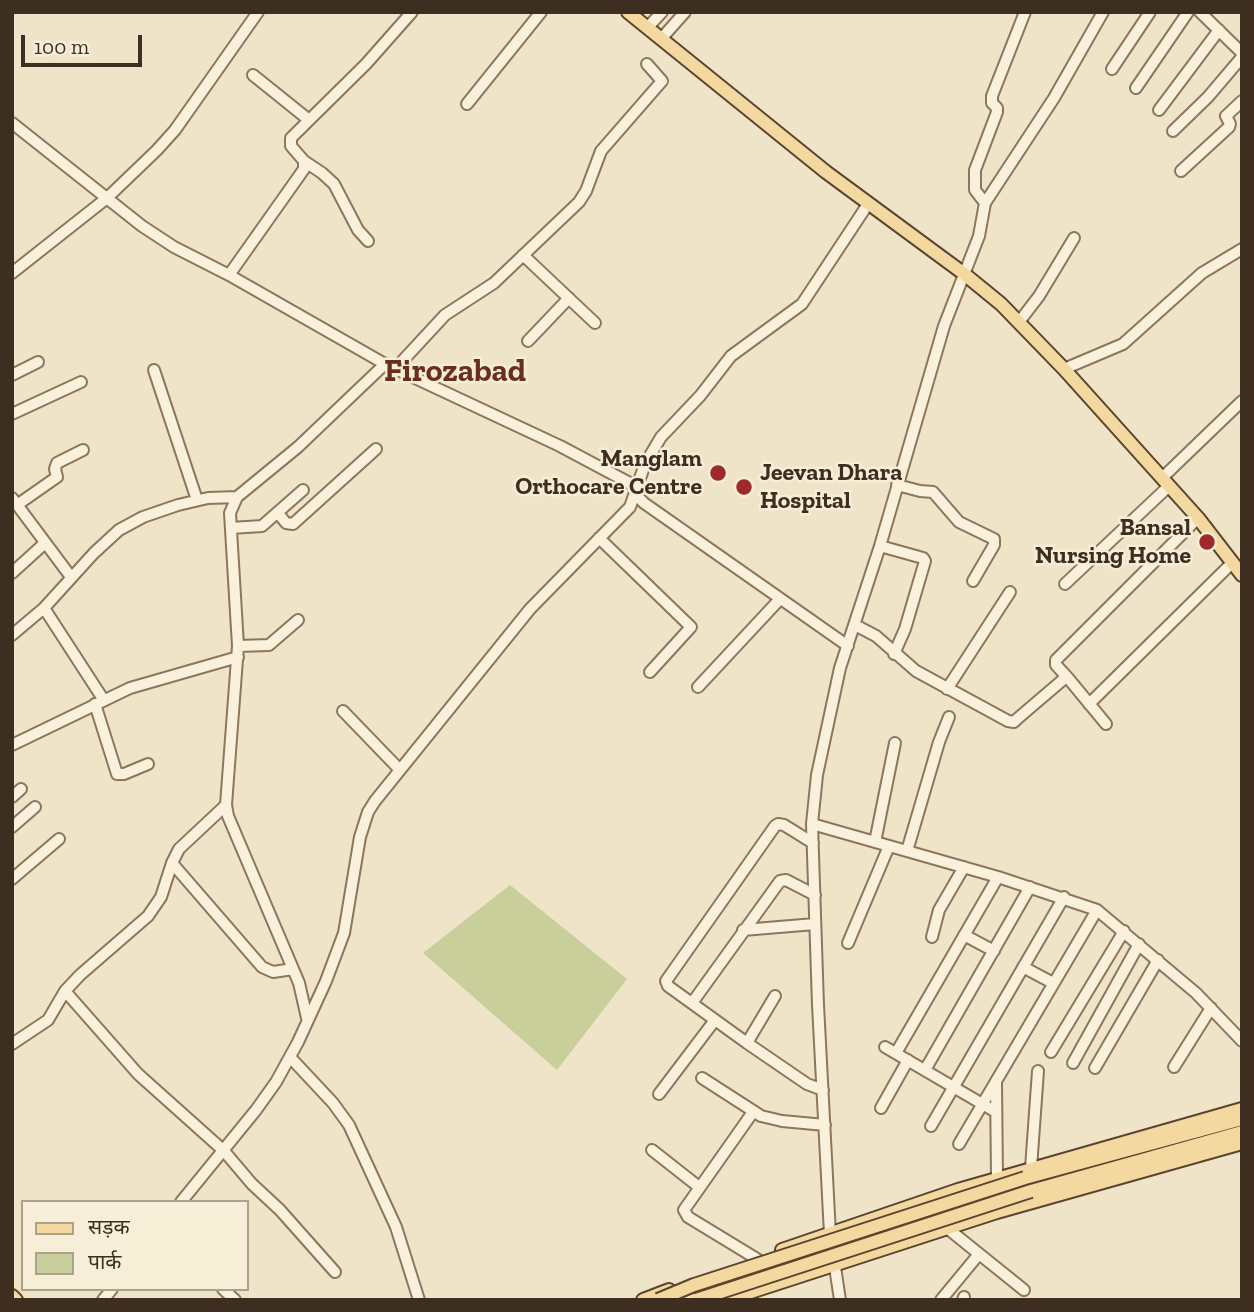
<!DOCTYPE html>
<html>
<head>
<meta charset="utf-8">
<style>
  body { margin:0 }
  #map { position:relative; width:1254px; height:1312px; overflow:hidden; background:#f0e4c8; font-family:"Zilla Slab","Noto Sans Devanagari",serif }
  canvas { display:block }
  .frame { position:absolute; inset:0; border:14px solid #3d2e20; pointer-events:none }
  .legend { position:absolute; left:21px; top:1200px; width:228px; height:91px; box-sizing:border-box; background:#f7eed8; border:2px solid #ada18e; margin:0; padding:9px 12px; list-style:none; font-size:21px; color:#3d2e20 }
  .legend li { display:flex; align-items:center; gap:14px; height:35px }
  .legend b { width:35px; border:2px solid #ada18e }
  .scale { position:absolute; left:21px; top:35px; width:121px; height:32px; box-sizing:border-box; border:4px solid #3d2e20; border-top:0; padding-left:9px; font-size:21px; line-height:24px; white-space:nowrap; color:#3d2e20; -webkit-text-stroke:5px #f7eed8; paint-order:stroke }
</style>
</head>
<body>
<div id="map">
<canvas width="1254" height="1312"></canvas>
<div class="frame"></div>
<ul class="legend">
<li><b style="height:9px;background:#f3d9a0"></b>सड़क</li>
<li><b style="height:19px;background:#c9cf9b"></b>पार्क</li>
</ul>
<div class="scale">100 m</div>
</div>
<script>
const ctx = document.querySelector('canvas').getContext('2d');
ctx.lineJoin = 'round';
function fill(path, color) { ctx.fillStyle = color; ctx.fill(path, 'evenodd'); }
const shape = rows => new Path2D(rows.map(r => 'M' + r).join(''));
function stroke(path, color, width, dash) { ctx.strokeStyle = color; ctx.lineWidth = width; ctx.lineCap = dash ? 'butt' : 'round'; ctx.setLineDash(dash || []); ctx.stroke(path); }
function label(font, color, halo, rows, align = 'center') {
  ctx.font = font + ' "Zilla Slab",serif'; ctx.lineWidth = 5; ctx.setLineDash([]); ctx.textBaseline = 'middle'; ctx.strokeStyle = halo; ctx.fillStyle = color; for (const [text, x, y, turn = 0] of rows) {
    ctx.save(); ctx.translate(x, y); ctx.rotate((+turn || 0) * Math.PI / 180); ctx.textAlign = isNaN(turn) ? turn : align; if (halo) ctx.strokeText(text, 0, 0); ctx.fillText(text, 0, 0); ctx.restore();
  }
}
const green = shape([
  [510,885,627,979,557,1070,423,953]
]);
const minor = shape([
  [1200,12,1242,53],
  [647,28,662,12],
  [661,39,685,12],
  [1112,69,1150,12],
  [253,75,309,120],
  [1136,88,1188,12],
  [467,104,541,12],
  [1159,110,1219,30],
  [12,123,142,226,174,247,229,275,385,364,560,446,637,487],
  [1173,131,1208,97,1242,57],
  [304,161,322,173,334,184,358,230,368,241],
  [1181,171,1229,127,1230,124,1226,116,1242,101],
  [985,203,975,190,975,170,997,112,997,108,992,103,992,96,1025,12],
  [523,255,595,323],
  [12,273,107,198,157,150,175,130,258,12],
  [229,275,304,169,304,161,291,146,291,138,366,64,412,12],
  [1019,322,1039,296,1074,238],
  [528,341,569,298],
  [395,369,445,315,494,283,579,202,586,191,601,151,662,81,647,64],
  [1064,369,1123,344,1202,273,1242,249],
  [154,370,197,500],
  [12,375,38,362],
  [12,414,81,382],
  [1162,478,1242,401],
  [897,485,920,491,933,492,959,522,994,539,994,545,973,581],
  [636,495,644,503,848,646],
  [12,498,71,577],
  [17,505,57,477,55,469,57,463,83,450],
  [278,513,286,523,293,524,376,449],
  [231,528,262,526,303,490],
  [599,538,691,627,650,672],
  [880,546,923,558,925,561,905,629,894,654],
  [12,573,45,543],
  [1065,584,1169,486],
  [44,608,103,699],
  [855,625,876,636,916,671,1008,721,1014,722,1017,719,1065,678,1068,678,1106,724],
  [12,635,44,608,94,553,119,530,143,517,178,505,208,498,237,497],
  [238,646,269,645,298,620],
  [1068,678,1056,665,1056,660,1198,518],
  [698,687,780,599],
  [947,689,1010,592],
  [95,704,117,774,124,774,148,764],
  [1089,704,1232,563],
  [343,711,400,770],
  [12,745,130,688,238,657],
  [12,797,21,789],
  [812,824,998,877,1097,910,1196,993,1242,1041],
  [12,827,35,807],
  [875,842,895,743],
  [813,843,784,825,778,824,775,826,666,981,668,986,747,1043,807,1084,823,1090],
  [907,851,939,742,949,717],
  [172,863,262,967,273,972,293,969],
  [12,879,59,839],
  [743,930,815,924],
  [964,935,994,951],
  [932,937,939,910,964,867],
  [848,943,889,846],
  [1023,967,1053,983],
  [65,991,138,1074,224,1151,252,1184,280,1210,335,1272],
  [692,1003,780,881,786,880,815,895],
  [307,1018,299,983,228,816,226,805,238,646,230,513,237,497,298,447,385,364],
  [747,1043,775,996],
  [12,1044,48,1020,65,991,80,975,148,916,161,897,172,863,179,849,226,805],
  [885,1047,996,1112],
  [1051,1052,1124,931],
  [896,1053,998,877],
  [290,1057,333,1103,349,1125,396,1227,419,1300],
  [1073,1063,1139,944],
  [1174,1067,1211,1008],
  [1095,1068,1158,960],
  [925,1070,1030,887],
  [702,1078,761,1116,782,1121,825,1125],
  [996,1083,997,1178],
  [659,1094,715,1020],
  [881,1108,908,1060],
  [753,1112,684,1210,688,1217,757,1259],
  [931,1126,1064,897],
  [959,1144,1097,910],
  [652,1150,699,1187],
  [1031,1168,1038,1071],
  [181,1202,256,1110,276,1082,298,1042,326,981,344,933,360,837,368,812,375,801,530,609,630,507,645,464,661,437,700,396,731,356,802,304,868,204],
  [947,1228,1024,1290],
  [223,1289,235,1300],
  [103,1300,112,1289],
  [840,1300,830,1234,818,1005,812,824,817,775,840,668,880,546,944,326,979,236,985,203,1054,98,1103,12],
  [941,1300,979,1254],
  [963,1300,964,1297]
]);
const major = shape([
  [628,12,826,172,963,273,1001,304,1064,369,1198,518,1242,575],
  [1025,1178,1242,1119],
  [1031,1191,1242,1132],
  [782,1250,958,1190,1242,1109],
  [12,1296,16,1300],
  [643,1300,669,1290],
  [726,1300,997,1212,1242,1143]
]);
const majorBridge = shape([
  [658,1300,694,1285,1025,1178],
  [696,1300,1031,1191]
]);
const markers = [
  [718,473,9,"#9e2a2b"],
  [744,487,9,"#9e2a2b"],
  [1207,542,9,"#9e2a2b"]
];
const poiNames = [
  ["Manglam",702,459],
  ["Orthocare Centre",702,487],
  ["Jeevan Dhara",760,473,"left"],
  ["Hospital",760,501,"left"],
  ["Bansal",1191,528],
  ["Nursing Home",1191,556]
];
const districtNames = [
  ["Firozabad",455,372]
];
fill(green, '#c9cf9b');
stroke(minor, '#8d765c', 14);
stroke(major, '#5b4430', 16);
stroke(minor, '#faf1dc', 10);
stroke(major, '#f3d9a0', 12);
stroke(majorBridge, '#5b4430', 16, []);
stroke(majorBridge, '#f3d9a0', 12);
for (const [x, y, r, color] of markers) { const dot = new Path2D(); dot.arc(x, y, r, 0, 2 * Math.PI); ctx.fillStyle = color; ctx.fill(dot); stroke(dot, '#f7eed8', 2.5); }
label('bold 24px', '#3d2e20', '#f7eed8', poiNames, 'right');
label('bold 32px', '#6b2e1e', '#f7eed8', districtNames);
</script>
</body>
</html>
